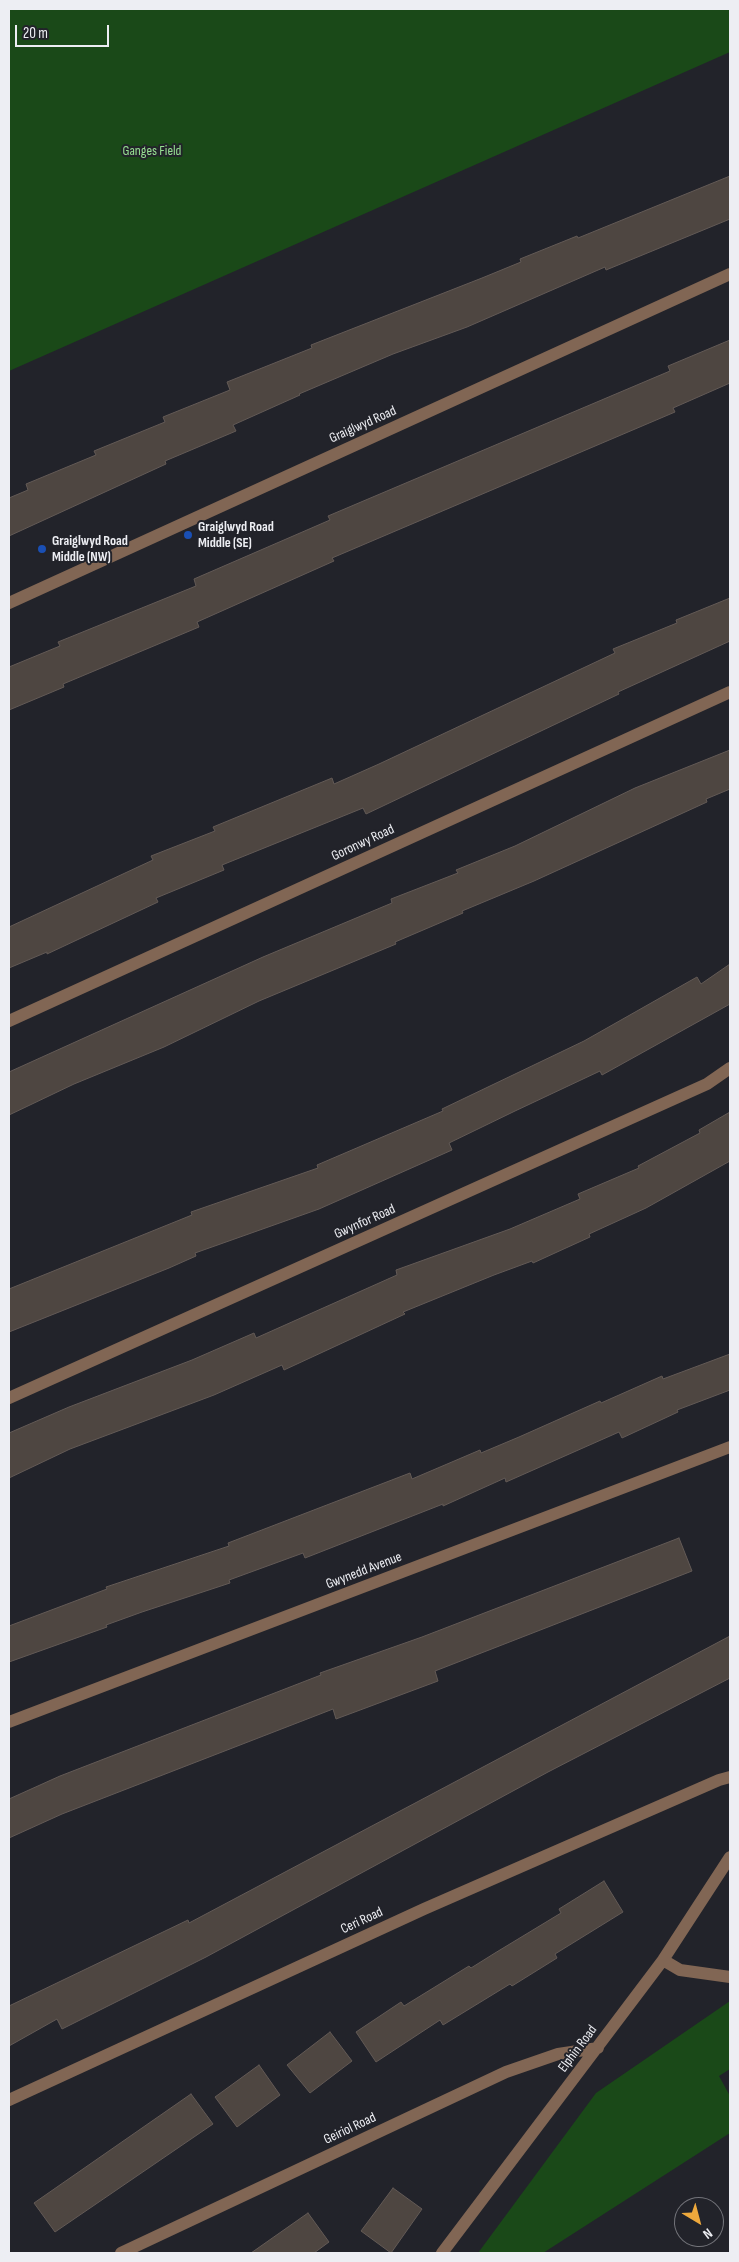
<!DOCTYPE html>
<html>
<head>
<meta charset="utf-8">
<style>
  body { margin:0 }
  #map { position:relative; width:739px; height:2262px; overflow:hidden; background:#22232a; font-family:"Sofia Sans Condensed",sans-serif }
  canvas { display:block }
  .frame { position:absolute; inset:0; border:10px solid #edeef3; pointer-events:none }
  .north { position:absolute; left:674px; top:2197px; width:50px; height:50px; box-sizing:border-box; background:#22232a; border:1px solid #73747a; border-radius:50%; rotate:143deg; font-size:14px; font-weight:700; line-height:20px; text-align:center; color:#edeef3 }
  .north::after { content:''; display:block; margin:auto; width:18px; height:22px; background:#eda83c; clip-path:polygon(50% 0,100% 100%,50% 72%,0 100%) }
  .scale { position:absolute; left:15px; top:25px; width:94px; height:22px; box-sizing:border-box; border:2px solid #edeef3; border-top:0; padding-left:6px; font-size:15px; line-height:18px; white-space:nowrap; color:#edeef3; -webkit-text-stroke:4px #22232a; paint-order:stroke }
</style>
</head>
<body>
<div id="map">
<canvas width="739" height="2262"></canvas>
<div class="frame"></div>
<div class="north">N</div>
<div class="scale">20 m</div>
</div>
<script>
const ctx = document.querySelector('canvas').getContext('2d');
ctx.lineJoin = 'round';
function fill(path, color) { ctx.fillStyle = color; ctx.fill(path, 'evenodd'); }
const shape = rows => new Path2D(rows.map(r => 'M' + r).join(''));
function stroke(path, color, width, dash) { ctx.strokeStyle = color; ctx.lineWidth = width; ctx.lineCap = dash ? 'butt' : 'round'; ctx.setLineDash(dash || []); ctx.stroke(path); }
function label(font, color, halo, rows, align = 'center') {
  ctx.font = font + ' "Sofia Sans Condensed",sans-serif'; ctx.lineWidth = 4; ctx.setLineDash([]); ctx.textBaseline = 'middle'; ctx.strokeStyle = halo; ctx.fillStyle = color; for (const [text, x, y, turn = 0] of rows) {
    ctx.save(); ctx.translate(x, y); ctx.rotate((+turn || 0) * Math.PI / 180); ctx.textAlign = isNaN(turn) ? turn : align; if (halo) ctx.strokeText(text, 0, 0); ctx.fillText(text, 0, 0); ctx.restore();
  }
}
const green = shape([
  [9,9,730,9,730,52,9,371],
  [730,2001,730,2069,719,2076,730,2096,730,2133,543,2253,478,2253,596,2093]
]);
const building = shape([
  [730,176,730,219,606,270,605,267,467,327,393,354,299,394,300,395,233,425,236,431,165,461,166,464,9,536,9,498,28,490,26,484,96,455,94,451,165,422,163,417,230,390,227,382,312,348,311,345,482,278,521,262,520,259,577,236,578,238,730,176],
  [730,340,730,383,673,408,675,412,332,558,334,561,197,622,199,627,63,684,64,687,9,710,9,667,60,646,58,642,196,586,194,579,330,520,328,516,670,371,668,366,730,340],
  [730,598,730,641,618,692,619,694,366,814,363,808,222,865,224,870,156,898,158,902,47,954,47,952,9,968,9,927,153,860,151,856,215,831,213,827,332,778,334,784,379,764,615,653,613,649,677,623,676,620,730,598],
  [730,750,730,789,706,799,707,802,534,881,462,911,463,913,395,942,396,944,259,1001,164,1047,74,1084,9,1115,9,1072,263,957,392,903,391,899,458,873,456,870,515,846,635,788,730,750],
  [730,964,730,1004,602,1075,600,1071,515,1111,449,1143,452,1150,319,1209,195,1253,196,1256,169,1268,9,1332,9,1289,192,1215,191,1212,318,1168,317,1165,443,1111,442,1109,584,1041,697,977,701,984,730,964],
  [730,1112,730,1161,646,1208,589,1234,590,1237,533,1263,532,1261,494,1275,403,1312,405,1314,284,1370,282,1365,214,1395,70,1449,9,1478,9,1433,69,1407,192,1360,254,1333,256,1338,397,1275,396,1270,510,1229,580,1199,578,1194,639,1168,638,1166,700,1133,699,1130,730,1112],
  [730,1354,730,1390,677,1410,678,1412,622,1438,619,1432,506,1482,505,1478,443,1506,443,1504,305,1558,303,1553,229,1580,230,1583,142,1612,106,1625,107,1627,9,1662,9,1626,107,1589,106,1587,229,1546,228,1543,410,1473,412,1479,480,1450,481,1453,519,1437,600,1401,601,1403,662,1376,663,1379,730,1354],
  [679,1538,692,1571,435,1671,438,1681,336,1719,333,1709,62,1814,9,1838,9,1799,60,1776,272,1694,321,1675,320,1673,422,1637,679,1538],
  [730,1636,730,1678,548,1772,206,1957,62,2029,57,2019,9,2046,9,2006,188,1920,189,1923,730,1636],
  [604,1881,623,1912,555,1954,557,1958,512,1986,510,1984,443,2025,440,2020,376,2062,356,2032,401,2002,404,2006,469,1966,471,1968,495,1953,561,1913,559,1909,604,1881],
  [330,2032,352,2061,310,2093,287,2065,330,2032],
  [259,2065,280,2095,237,2127,215,2097,259,2065],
  [191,2094,213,2124,55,2232,34,2203,191,2094],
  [393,2188,422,2209,391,2253,361,2231,393,2188],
  [308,2213,329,2242,314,2253,251,2253,308,2213]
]);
const minor = shape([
  [9,603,730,274],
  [9,1021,730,692],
  [9,1398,707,1084,730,1068],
  [9,1722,730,1447],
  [663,1960,680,1970,730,1977],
  [9,2100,424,1909,719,1780,730,1777],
  [121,2253,506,2072,558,2054,598,2048],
  [442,2253,663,1960,730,1857]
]);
const markers = [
  [188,535,5,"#1a4fb4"],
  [42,549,5,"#1a4fb4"]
];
const parkNames = [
  ["Ganges Field",152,151]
];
const streetNames = [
  ["Graiglwyd Road",363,425,-24],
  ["Goronwy Road",363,843,-25],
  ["Gwynfor Road",365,1222,-24],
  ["Gwynedd Avenue",364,1571,-21],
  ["Ceri Road",362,1921,-25],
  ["Elphin Road",578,2049,-53],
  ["Geiriol Road",350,2129,-25]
];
const poiNames = [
  ["Graiglwyd Road",198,527],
  ["Middle (SE)",198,543],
  ["Graiglwyd Road",52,541],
  ["Middle (NW)",52,557]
];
fill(green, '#1a4918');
fill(building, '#4e4641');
stroke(building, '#635a56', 1);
stroke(minor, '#816654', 12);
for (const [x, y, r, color] of markers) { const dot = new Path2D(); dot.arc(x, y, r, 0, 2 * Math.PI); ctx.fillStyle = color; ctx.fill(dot); stroke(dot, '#22232a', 2); }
label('14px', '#97e092', '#22232a', parkNames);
label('14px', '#edeef3', '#22232a', streetNames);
label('bold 14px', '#edeef3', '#22232a', poiNames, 'left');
</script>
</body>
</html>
